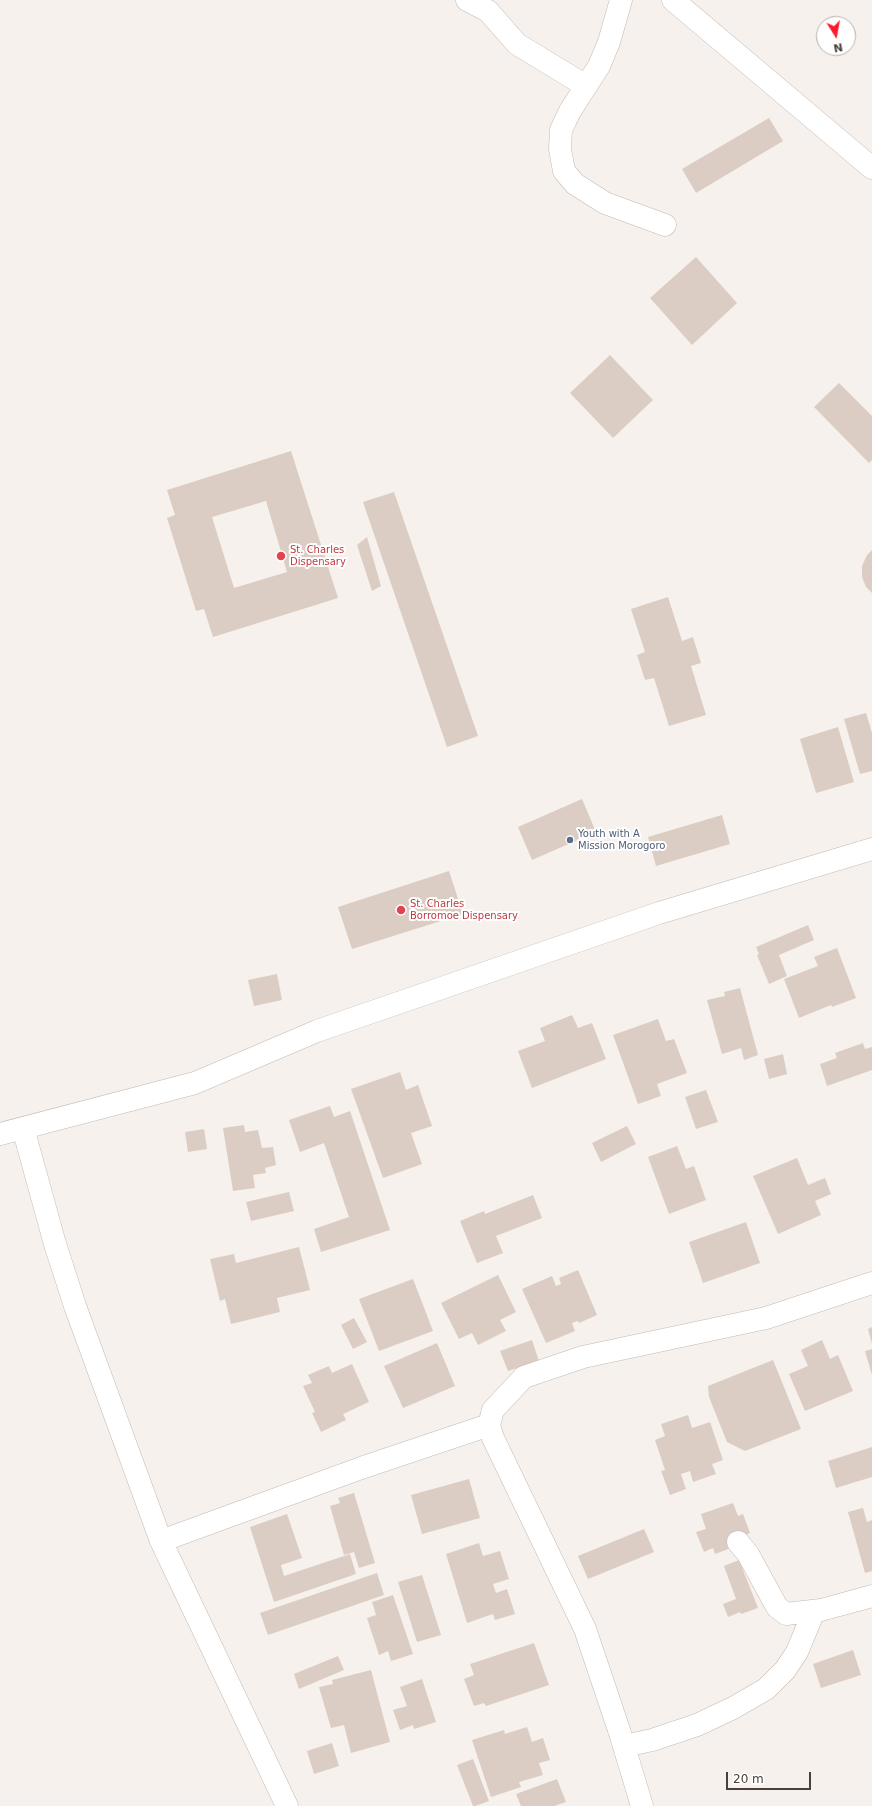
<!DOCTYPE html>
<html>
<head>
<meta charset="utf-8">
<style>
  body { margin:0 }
  #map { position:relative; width:872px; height:1806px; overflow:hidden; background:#f6f1ec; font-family:"DejaVu Sans",sans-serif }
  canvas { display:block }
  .north { position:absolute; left:816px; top:16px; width:40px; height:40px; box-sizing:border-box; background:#fff; border:1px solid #b7b3b0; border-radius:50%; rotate:169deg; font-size:11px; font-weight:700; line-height:16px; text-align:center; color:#4b4039 }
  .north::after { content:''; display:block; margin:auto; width:14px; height:18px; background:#fc1c29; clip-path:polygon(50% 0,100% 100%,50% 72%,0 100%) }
  .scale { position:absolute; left:726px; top:1772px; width:85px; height:18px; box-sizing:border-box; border:2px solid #4b4039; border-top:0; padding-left:5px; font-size:12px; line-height:14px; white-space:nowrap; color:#4b4039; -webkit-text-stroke:3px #fff; paint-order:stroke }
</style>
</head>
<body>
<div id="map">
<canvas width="872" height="1806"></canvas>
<div class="north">N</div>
<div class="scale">20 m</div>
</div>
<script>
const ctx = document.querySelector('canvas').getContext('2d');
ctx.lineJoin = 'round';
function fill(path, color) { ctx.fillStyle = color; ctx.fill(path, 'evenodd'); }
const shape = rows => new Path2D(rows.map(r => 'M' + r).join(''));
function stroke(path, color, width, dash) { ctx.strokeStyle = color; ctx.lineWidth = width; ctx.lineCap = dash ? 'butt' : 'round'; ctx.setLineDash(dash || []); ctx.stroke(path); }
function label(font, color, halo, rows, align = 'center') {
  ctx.font = font + ' "DejaVu Sans",sans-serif'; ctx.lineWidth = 4; ctx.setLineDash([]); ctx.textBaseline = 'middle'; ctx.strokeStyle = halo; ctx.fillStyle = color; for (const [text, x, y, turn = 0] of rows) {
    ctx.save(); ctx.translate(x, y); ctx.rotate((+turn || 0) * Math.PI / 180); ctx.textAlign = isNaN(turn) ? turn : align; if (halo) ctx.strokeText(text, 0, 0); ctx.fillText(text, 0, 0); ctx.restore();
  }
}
const building = shape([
  [769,118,783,141,696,193,682,169],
  [696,257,737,303,692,345,650,298],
  [610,355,653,400,613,438,570,393],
  [839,383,872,416,872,460,869,463,814,407],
  [291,451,338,598,213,637,204,609,196,611,167,518,175,515,167,490],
  [266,501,287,572,234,588,212,517],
  [394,492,478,736,447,747,363,502],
  [367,537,381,586,372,591,357,545],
  [872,550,872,593,866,587,862,577,862,566,867,555],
  [668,597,682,641,693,637,701,663,691,666,706,715,669,726,654,678,645,680,637,655,645,652,631,609],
  [866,713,872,733,872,771,860,774,844,719],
  [838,727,854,782,816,793,800,739],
  [582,799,596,832,532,860,518,827],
  [722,815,730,844,656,866,648,837],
  [449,871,463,914,352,949,338,907],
  [808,925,814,940,779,955,787,976,769,984,757,955,759,954,756,947],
  [837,948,856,998,832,1007,831,1005,799,1018,784,979,818,966,814,957],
  [277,974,282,1000,254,1006,248,980],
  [740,988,758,1055,744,1060,741,1048,722,1054,707,1000,725,996,724,992],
  [572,1015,578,1028,592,1023,606,1059,532,1088,518,1051,545,1041,540,1028],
  [658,1019,666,1041,674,1039,687,1073,657,1084,661,1096,638,1104,613,1035],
  [863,1043,865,1049,872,1047,872,1070,827,1086,820,1064,837,1058,835,1053],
  [783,1054,787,1074,769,1079,764,1059],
  [400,1072,406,1090,418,1085,432,1126,411,1133,422,1164,383,1178,351,1089],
  [706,1090,718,1122,696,1129,685,1097],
  [330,1106,334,1117,350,1111,390,1230,321,1252,314,1229,349,1217,324,1143,300,1152,289,1120],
  [244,1125,245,1132,258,1130,262,1148,273,1147,276,1165,265,1168,266,1173,253,1175,255,1188,233,1191,223,1128],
  [627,1126,636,1144,601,1162,592,1143],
  [204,1129,207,1149,188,1152,185,1132],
  [677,1146,686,1169,694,1166,706,1200,669,1214,648,1157],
  [797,1158,808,1185,825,1178,831,1194,815,1201,821,1215,778,1234,753,1176],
  [289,1192,294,1211,251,1221,246,1202],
  [533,1195,542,1218,496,1236,503,1253,477,1263,460,1221,484,1211,485,1214],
  [746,1222,760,1263,703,1283,689,1242],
  [299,1247,310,1290,277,1298,280,1312,231,1324,225,1299,220,1301,210,1259,234,1254,236,1263],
  [578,1270,597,1315,579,1323,578,1321,572,1323,575,1331,546,1343,522,1289,552,1276,556,1286,561,1284,559,1278],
  [498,1275,516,1312,500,1320,506,1331,478,1345,472,1333,459,1339,441,1303],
  [413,1279,433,1331,379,1351,359,1299],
  [354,1318,367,1342,353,1349,341,1325],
  [872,1327,872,1344,868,1329],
  [532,1340,539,1361,508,1371,500,1351],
  [822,1340,830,1359,838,1355,853,1391,805,1411,789,1374,808,1366,801,1350],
  [437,1343,455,1386,403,1408,384,1366],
  [872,1349,872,1375,865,1351],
  [773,1360,801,1429,745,1451,727,1442,709,1397,708,1386],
  [352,1364,369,1402,343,1414,346,1420,321,1432,312,1413,315,1412,303,1386,312,1383,308,1375,329,1366,332,1373],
  [688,1415,692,1428,710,1422,723,1460,712,1464,716,1474,693,1482,690,1471,681,1474,686,1489,670,1495,661,1471,665,1470,655,1440,665,1436,661,1424],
  [872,1447,872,1477,836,1488,828,1461],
  [469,1479,480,1518,422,1534,411,1495],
  [354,1493,375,1563,359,1568,354,1552,344,1555,330,1506,340,1503,338,1498],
  [733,1503,738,1516,743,1514,750,1533,744,1536,747,1542,715,1554,713,1548,704,1552,696,1532,706,1529,701,1514],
  [863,1508,867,1522,872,1520,872,1571,865,1573,848,1512],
  [287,1514,302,1558,281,1565,284,1576,350,1554,356,1574,274,1602,250,1527],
  [644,1529,654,1552,588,1579,578,1556],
  [479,1543,483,1556,500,1551,509,1579,493,1584,496,1593,507,1589,515,1614,495,1620,493,1614,467,1623,446,1554],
  [739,1560,758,1608,741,1614,740,1612,728,1617,723,1604,736,1599,724,1566],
  [377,1573,384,1595,268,1635,260,1613],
  [422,1575,441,1635,417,1642,398,1582],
  [393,1595,413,1654,391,1661,388,1651,379,1655,367,1618,376,1615,372,1602],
  [534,1643,549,1685,486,1706,484,1703,474,1706,464,1679,474,1675,470,1664],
  [853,1650,861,1675,821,1688,813,1664],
  [338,1656,344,1670,299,1689,294,1674],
  [371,1670,390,1742,351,1753,344,1725,331,1728,319,1687,333,1684,332,1680],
  [422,1679,436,1722,414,1729,413,1725,400,1730,393,1710,407,1706,400,1687],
  [527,1727,532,1742,543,1738,550,1760,539,1763,543,1775,519,1782,521,1787,491,1797,472,1740,504,1730,505,1734],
  [332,1743,339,1766,314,1774,307,1751],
  [473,1759,489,1801,475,1806,473,1806,457,1765],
  [557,1779,566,1802,554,1806,521,1806,516,1794]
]);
const minor = shape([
  [467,0,488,11,517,44,586,86],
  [621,0,609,42,599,66,570,111,561,130,560,149,564,171,575,184,605,203,665,225],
  [673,0,872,168],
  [23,1128,55,1244,75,1306,161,1541,287,1806],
  [0,1134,195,1083,317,1031,659,913,872,849],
  [161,1541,364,1467,489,1425],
  [738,1542,748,1554,777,1607,786,1614,821,1610,872,1596],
  [624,1746,652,1740,697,1725,733,1708,766,1689,785,1670,797,1652,814,1611],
  [642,1806,620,1733,585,1629,493,1438,489,1425,493,1410,524,1377,583,1357,766,1318,872,1283]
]);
const markers = [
  [281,556,5,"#e0444e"],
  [570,840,4,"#5c6f8a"],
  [401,910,5,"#e0444e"]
];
const healthNames = [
  ["St. Charles",290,550],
  ["Dispensary",290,562],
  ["St. Charles",410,904],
  ["Borromoe Dispensary",410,916]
];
const serviceNames = [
  ["Youth with A",578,834],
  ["Mission Morogoro",578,846]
];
fill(building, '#dbcdc4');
stroke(minor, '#c5b9b1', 23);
stroke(minor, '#fff', 22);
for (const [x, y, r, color] of markers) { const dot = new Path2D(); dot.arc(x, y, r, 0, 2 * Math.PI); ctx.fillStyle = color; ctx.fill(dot); stroke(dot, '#fff', 1.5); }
label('10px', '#be3a42', '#fff', healthNames, 'left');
label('10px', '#4e5e75', '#fff', serviceNames, 'left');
</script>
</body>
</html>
